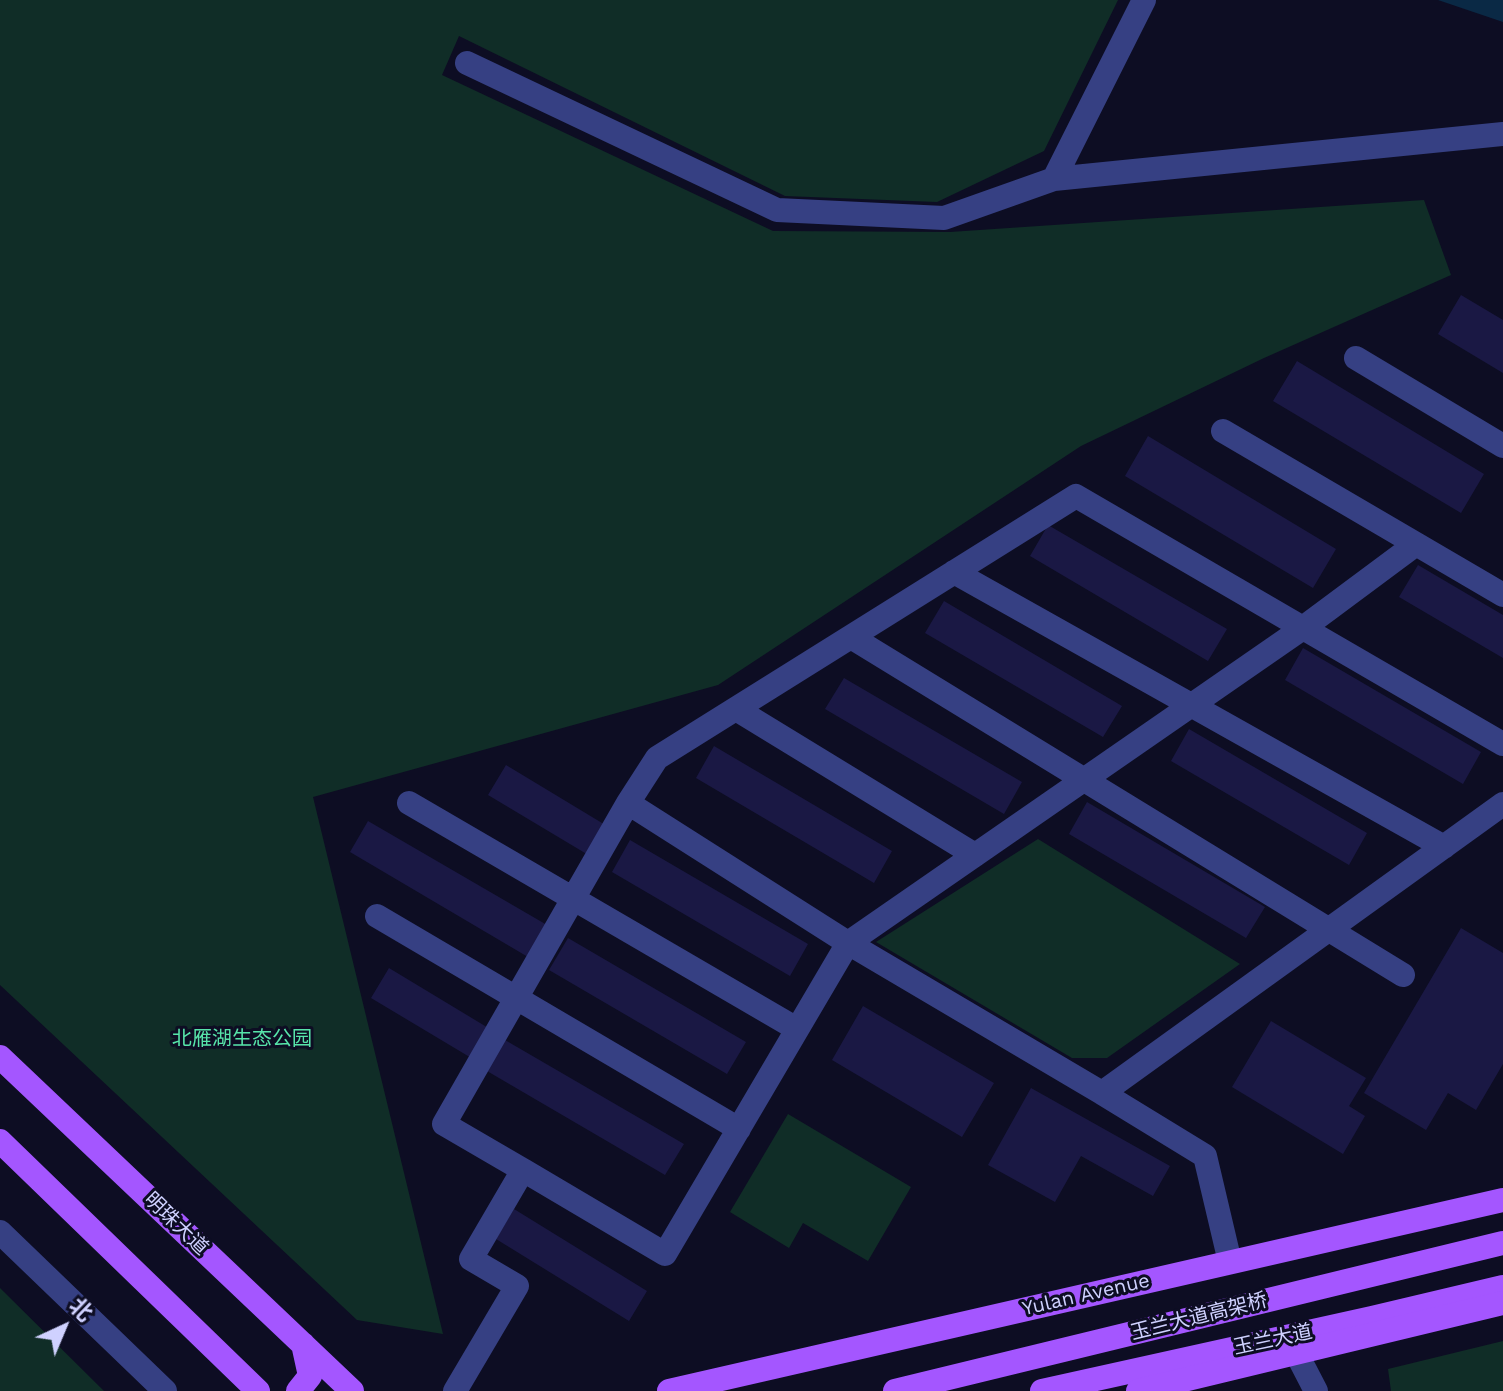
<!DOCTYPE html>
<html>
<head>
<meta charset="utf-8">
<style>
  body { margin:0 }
  #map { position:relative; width:1503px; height:1391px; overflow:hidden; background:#0d0d23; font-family:"Work Sans","Noto Sans SC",sans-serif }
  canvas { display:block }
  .north { position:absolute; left:24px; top:1287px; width:80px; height:80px; -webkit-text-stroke:6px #0d0d23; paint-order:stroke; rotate:44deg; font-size:22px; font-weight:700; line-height:32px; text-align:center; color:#cfd1ff }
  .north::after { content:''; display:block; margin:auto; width:28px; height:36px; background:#cfd1ff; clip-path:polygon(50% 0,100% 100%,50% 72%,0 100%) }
</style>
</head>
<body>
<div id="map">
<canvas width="1503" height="1391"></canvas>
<div class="north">北</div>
</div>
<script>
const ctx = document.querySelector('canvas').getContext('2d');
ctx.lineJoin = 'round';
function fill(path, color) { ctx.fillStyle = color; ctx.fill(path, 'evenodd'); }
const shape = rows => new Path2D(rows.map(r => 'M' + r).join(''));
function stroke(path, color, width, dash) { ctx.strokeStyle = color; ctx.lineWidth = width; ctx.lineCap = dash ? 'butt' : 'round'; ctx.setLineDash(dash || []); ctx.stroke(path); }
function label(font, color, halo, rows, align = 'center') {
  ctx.font = font + ' "Work Sans","Noto Sans SC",sans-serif'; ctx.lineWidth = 6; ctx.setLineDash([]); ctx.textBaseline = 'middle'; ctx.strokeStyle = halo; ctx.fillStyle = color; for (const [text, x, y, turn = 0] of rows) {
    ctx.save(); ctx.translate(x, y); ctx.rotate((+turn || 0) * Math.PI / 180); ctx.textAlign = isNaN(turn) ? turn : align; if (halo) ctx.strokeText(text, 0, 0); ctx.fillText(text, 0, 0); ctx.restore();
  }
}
const green = shape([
  [0,0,1118,0,1044,151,937,202,785,196,459,36,442,75,773,231,950,232,1424,200,1451,275,1264,358,1081,446,718,685,313,797,443,1334,357,1320,0,985],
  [1038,839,1240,964,1107,1058,1072,1058,876,942],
  [788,1114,911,1187,868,1261,803,1223,789,1248,730,1212],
  [0,1288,104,1391,0,1391],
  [1503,1341,1503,1391,1391,1391,1388,1369]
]);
const water = shape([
  [1438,0,1503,0,1503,22]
]);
const building = shape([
  [1461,295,1503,320,1503,373,1438,334],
  [1297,361,1484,474,1461,513,1273,401],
  [1148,436,1336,549,1313,588,1125,476],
  [1048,525,1227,629,1208,661,1030,556],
  [1418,565,1503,615,1503,658,1399,597],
  [944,601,1122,706,1103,737,925,633],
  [1303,648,1481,752,1463,784,1285,680],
  [844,678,1022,782,1004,814,825,709],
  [1189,729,1367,833,1349,865,1171,761],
  [714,746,892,851,874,883,696,778],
  [506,765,607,826,590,856,488,795],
  [1087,802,1265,907,1246,938,1069,834],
  [368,821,547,925,528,957,350,852],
  [630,840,808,944,790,976,612,872],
  [1461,928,1503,953,1503,1064,1476,1110,1448,1093,1426,1130,1364,1093],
  [568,938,746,1042,727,1074,549,970],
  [389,968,490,1029,473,1059,371,998],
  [863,1006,994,1083,962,1137,832,1060],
  [1271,1021,1366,1078,1349,1106,1365,1116,1343,1154,1232,1087],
  [505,1040,684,1144,665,1175,487,1071],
  [1031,1088,1170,1166,1153,1196,1081,1156,1055,1202,988,1165],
  [514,1209,647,1291,629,1321,496,1239]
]);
const minor = shape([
  [467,63,777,210,944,218,1054,179,1144,0],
  [1054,179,1503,134],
  [1356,358,1503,446],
  [1223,431,1503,595],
  [1416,544,1303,628,848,943,628,803,657,758,1076,496,1303,628,1503,744],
  [954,572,1444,847],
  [851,637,1403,975],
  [736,709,975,855],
  [409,803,797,1029],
  [377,916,739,1129],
  [523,1170,444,1124,628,803],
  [0,1232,165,1391],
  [1230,1262,1205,1156,1102,1093,1503,804],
  [1288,1337,1316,1391],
  [455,1391,517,1286,471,1259,523,1170,665,1254,848,943,1102,1093]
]);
const major = shape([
  [0,1057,352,1391],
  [0,1141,258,1391],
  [298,1391,310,1376,303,1344],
  [669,1391,1503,1200],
  [895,1391,1503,1243],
  [1042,1391,1372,1318,1503,1287]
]);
const majorBridge = shape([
  [1138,1391,1503,1303]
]);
const parkNames = [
  ["北雁湖生态公园",242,1039]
];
const streetNames = [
  ["明珠大道",176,1224,44],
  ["Yulan Avenue",1086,1295,-13],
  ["玉兰大道高架桥",1199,1317,-14],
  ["玉兰大道",1273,1340,-12]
];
fill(green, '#102d27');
fill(water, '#0a2945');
fill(building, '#1a1844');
stroke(minor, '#364083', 24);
stroke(major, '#a456ff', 24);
stroke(majorBridge, '#a456ff', 24);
label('20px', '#57e3a9', '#0d0d23', parkNames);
label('20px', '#cfd1ff', '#0d0d23', streetNames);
</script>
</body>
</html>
